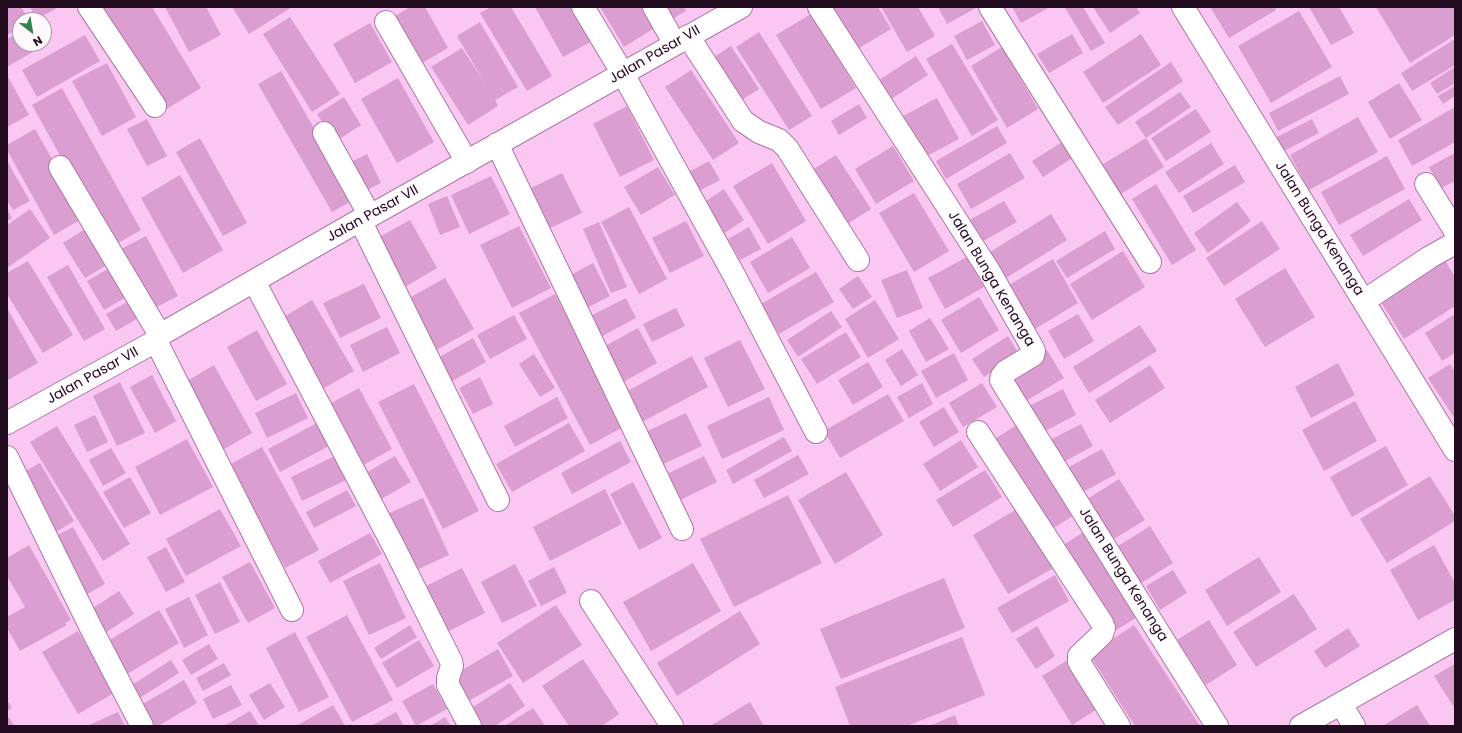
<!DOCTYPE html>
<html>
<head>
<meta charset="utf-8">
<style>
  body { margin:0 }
  #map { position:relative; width:1462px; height:733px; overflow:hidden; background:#f9c7f1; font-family:Poppins,sans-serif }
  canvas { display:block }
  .frame { position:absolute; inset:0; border:8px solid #220c1f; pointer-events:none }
  .north { position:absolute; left:12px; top:12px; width:40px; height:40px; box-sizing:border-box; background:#fff9fe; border:1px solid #a79aa5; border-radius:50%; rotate:149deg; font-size:11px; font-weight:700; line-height:16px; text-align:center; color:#220c1f }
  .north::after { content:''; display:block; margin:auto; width:14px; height:18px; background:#36814f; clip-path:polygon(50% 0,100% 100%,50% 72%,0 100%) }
</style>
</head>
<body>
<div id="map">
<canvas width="1462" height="733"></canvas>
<div class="frame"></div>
<div class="north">N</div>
</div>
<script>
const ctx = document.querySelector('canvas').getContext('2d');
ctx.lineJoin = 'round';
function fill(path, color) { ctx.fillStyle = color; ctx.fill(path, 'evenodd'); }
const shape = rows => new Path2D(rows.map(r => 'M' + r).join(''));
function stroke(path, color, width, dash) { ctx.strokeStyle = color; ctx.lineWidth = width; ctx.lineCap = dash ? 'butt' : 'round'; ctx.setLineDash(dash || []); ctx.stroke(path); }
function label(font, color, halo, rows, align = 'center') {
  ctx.font = font + ' Poppins,sans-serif'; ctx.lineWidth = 3; ctx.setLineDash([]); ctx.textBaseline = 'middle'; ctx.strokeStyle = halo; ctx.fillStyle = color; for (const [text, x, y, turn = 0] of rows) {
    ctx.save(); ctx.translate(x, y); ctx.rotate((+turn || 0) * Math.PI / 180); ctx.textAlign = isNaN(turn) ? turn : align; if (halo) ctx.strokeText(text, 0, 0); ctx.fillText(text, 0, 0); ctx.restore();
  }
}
const building = shape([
  [7,7,21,7,29,20,20,20,20,28,7,35],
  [30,7,59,7,37,19],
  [100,7,152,7,201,88,163,111],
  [165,7,206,7,221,35,189,52],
  [232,7,292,7,249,34],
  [410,7,425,7,448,48,419,65,392,18],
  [491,7,511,7,552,76,527,91,480,13],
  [535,7,573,7,592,41,563,57],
  [600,7,644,7,656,27,624,47],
  [658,7,684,7,686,11,667,22],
  [829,7,878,7,891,29,856,50],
  [881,7,918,7,935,36,907,52],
  [938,7,975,7,976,8,947,24],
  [1012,7,1050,7,1021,23],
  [1068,7,1083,7,1105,43,1091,51,1065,8],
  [1093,7,1136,7,1140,13,1110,33],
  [1210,7,1275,7,1276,10,1229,38],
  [1309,7,1339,7,1354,33,1331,45],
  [1376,7,1453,7,1455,11,1455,35,1410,63],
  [1299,11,1332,67,1271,103,1238,46],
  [811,14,856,88,821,109,776,35],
  [290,17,340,94,312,112,263,34],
  [982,21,995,45,967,60,954,36],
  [480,22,518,87,495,100,498,106,468,125,431,67,462,48,486,85,457,36],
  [370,23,392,62,355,83,333,44],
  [20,32,20,44,41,44,43,46,7,67,7,39],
  [759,32,812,116,789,130,736,47],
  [1072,34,1083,53,1049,73,1037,54],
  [1141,34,1161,65,1103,103,1083,72],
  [85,35,100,61,37,97,22,70],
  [1455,39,1455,65,1412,91,1401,73],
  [952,44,998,120,972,136,926,59],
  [731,46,759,89,734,105,706,62],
  [1002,47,1038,109,1007,128,971,66],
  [916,56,928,75,888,101,876,82],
  [1171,62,1183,81,1118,125,1105,107],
  [107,63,136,117,102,136,72,81],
  [1455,67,1455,83,1437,94,1430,83],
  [691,70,739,143,713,160,665,87],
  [281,71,355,199,332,212,258,84],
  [7,75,29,115,7,127],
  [1340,76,1349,94,1278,131,1269,113],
  [398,78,434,142,397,163,361,99],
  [1399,83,1422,120,1390,139,1368,102],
  [1455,86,1455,96,1443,104,1438,96],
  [62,88,141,230,111,247,32,105],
  [1180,92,1191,107,1146,138,1135,122],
  [344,97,361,125,335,142,317,114],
  [937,98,959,139,925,157,903,116],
  [859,104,867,118,839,135,831,121],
  [627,106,654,160,620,177,593,124],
  [1455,107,1455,142,1412,166,1398,140],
  [1196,109,1211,132,1166,161,1151,138],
  [1358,117,1378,152,1309,190,1290,155],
  [147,119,167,156,147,166,127,129],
  [1312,119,1319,133,1280,153,1273,139],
  [997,126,1007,143,946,179,936,161],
  [35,129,85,217,54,235,7,150,7,145],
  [200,138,247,223,223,236,176,152],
  [1146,138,1164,167,1118,196,1100,166],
  [1062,142,1072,158,1043,177,1032,161],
  [1211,143,1224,164,1179,193,1165,172],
  [893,146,914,181,876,204,855,169],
  [1010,153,1025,178,971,209,957,184],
  [1455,153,1455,181,1441,188,1429,167],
  [367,154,381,183,361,193,347,164],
  [836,155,871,209,847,224,812,170],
  [1387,156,1405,189,1339,225,1321,192],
  [7,161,30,201,13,210,7,200],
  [709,161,720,180,699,191,689,172],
  [772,163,806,221,768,244,733,186],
  [1235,165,1245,182,1193,213,1183,196],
  [658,167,675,195,641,215,624,187],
  [562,173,582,213,546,230,527,190],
  [180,175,223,250,183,273,141,198],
  [491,176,510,214,469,234,451,195],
  [1156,184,1196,250,1172,265,1132,199],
  [724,189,744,220,723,234,703,203],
  [914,193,949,251,914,272,879,213],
  [447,196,460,227,440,235,428,204],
  [1409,199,1422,220,1363,256,1350,235],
  [1004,201,1017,222,978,244,966,222],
  [1237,202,1251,221,1208,253,1194,233],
  [629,207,667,279,639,294,601,222],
  [7,209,12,218,7,221],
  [30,209,50,238,7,268,7,225],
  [1051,214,1067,240,1006,278,990,252],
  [410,220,437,268,400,290,372,241],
  [686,221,704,256,670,273,652,238],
  [1262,221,1280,249,1224,286,1206,258],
  [599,222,627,287,611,293,583,229],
  [90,226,112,262,85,278,63,243],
  [519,226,551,288,512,308,480,245],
  [749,227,761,249,740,260,728,239],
  [1105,231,1115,249,1067,278,1056,261],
  [146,236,178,296,153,309,121,249],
  [792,237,810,268,768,293,750,262],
  [1123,251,1145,287,1092,320,1070,284],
  [967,257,984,287,945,309,928,278],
  [1053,259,1078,303,1030,332,1004,288],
  [1444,259,1455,277,1455,306,1404,339,1379,299],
  [28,261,73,335,43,353,7,294,7,273],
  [593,263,610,296,581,311,563,279],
  [68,265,105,329,84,341,47,277],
  [113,266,130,295,104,310,87,281],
  [1285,268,1315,317,1265,347,1235,299],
  [907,270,923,308,897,318,881,280],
  [816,272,834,302,779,334,761,304],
  [858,276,872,297,853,309,839,289],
  [445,278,474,329,431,353,402,302],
  [364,284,381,318,340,338,323,303],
  [555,294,625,426,590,445,519,313],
  [979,297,999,330,961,353,941,320],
  [626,298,636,318,595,340,584,319],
  [132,299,142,316,116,331,106,314],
  [312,300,354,371,319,391,277,321],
  [875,300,899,339,868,358,845,319],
  [7,308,38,363,8,380,7,378],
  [676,308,685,326,652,342,643,324],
  [831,311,842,327,798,357,787,340],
  [1078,314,1094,341,1064,359,1048,331],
  [1455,314,1455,353,1442,361,1425,333],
  [514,315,527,339,490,359,477,335],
  [930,318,949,349,926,362,909,331],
  [1140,325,1157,351,1089,393,1073,367],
  [387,327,400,353,363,372,350,345],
  [638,328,657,363,618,385,598,350],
  [257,330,287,384,256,401,227,347],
  [846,332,861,357,817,384,801,359],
  [1008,336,1019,354,984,377,972,359],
  [473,338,486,362,447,384,434,360],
  [740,340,765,389,728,407,704,358],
  [902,349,918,375,901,386,885,360],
  [1047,350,1064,378,1021,404,1004,376],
  [954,353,968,380,936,398,921,371],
  [534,354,555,388,540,397,519,364],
  [692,356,708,387,636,425,620,395],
  [868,362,883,387,853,405,838,380],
  [1338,363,1355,395,1311,418,1295,387],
  [1450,364,1455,372,1455,419,1428,378],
  [214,365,252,433,221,451,182,384],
  [1150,365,1165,388,1110,423,1095,400],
  [152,375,176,421,155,433,130,387],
  [480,377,493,404,473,414,459,388],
  [120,382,145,433,117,446,93,396],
  [922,383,933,404,909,418,897,397],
  [982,383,997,407,963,427,949,403],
  [414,384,479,511,443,529,378,402],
  [359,388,392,449,358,468,324,407],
  [1063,389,1076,415,1039,434,1025,408],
  [296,393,308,418,267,438,255,413],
  [888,394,904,421,840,458,824,431],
  [557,397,568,418,515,447,504,426],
  [769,397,784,430,722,459,707,426],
  [1355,401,1377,441,1324,471,1302,430],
  [944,407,959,432,934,447,919,422],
  [686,413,702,446,657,467,641,434],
  [95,415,108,442,87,452,74,425],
  [317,423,329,446,280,472,268,449],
  [569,423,585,451,512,492,496,464],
  [1018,424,1076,514,1052,529,995,439],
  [1081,424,1093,446,1058,465,1046,442],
  [57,426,130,544,103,561,30,442],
  [784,437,792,451,733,484,726,470],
  [187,439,213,487,160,515,135,467],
  [961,440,978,467,940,491,923,464],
  [620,441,631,462,572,494,561,473],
  [1386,446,1408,485,1352,517,1330,477],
  [262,447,319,550,285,568,229,465],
  [111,448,126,473,103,486,89,460],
  [1102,449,1116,474,1074,497,1060,472],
  [798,455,809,474,764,498,754,480],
  [335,456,346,480,302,501,291,477],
  [395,456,411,482,376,502,361,476],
  [704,456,717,482,676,502,663,476],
  [40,463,74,521,53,534,18,475],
  [985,470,1002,497,953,527,936,500],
  [846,472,883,535,835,564,798,500],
  [1430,476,1455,516,1455,521,1387,563,1360,519],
  [130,477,151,513,124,528,103,492],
  [1119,479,1145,520,1106,544,1081,503],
  [633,482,662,538,639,550,610,494],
  [605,489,622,524,550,561,533,527],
  [347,490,356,506,314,528,306,512],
  [788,495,822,563,734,607,700,539],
  [423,498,449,555,410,573,385,515],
  [1022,506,1057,566,1008,594,973,535],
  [220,509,241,546,186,576,166,539],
  [1150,526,1173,563,1138,585,1115,548],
  [73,527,105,584,82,597,50,539],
  [1085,531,1139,616,1110,634,1057,549],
  [370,533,382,554,330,583,318,561],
  [29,545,71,620,65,623,67,625,20,651,7,628,7,617,25,607,7,576,7,558],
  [1434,545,1455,583,1455,600,1418,620,1390,570],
  [166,547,185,582,166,592,147,557],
  [1259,557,1281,592,1227,626,1205,590],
  [250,562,275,608,248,623,222,577],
  [380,563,406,618,369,635,343,581],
  [693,563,721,611,651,651,623,602],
  [515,564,537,606,502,623,481,582],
  [554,567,567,593,541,606,528,581],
  [462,568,485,613,443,634,420,589],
  [1173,570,1187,593,1160,610,1146,586],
  [1055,575,1069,601,1012,633,997,608],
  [944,578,965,628,841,679,820,629],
  [220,582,240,622,215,634,195,595],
  [119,591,134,614,102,635,87,612],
  [1294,594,1317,629,1256,667,1233,632],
  [189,597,208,635,184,648,165,609],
  [556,605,582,645,523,683,497,643],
  [159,610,179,643,124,676,103,644],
  [740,611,760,644,677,696,657,663],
  [347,615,393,700,352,722,306,637],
  [1209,620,1237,665,1206,685,1177,640],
  [410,625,417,637,381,659,374,648],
  [1134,625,1200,726,1135,726,1089,654],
  [1037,626,1055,656,1036,669,1016,639],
  [1348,628,1360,646,1325,668,1314,651],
  [78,631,114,693,78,714,42,652],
  [295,632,329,697,299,712,266,648],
  [962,637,985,695,907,726,850,726,835,687],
  [419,640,434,666,397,688,382,663],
  [209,644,218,659,191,675,182,660],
  [498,649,513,676,465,703,450,677],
  [583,659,619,714,602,726,569,726,542,686],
  [171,660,179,673,135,701,127,688],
  [1066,661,1096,710,1072,725,1042,676],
  [224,663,231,675,203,691,196,678],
  [1455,664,1455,709,1434,676],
  [184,680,197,703,158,726,153,726,141,705],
  [270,683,285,707,264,720,249,695],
  [510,683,525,706,495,726,480,726,470,709],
  [433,684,447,709,416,726,402,701],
  [231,685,242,705,213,719,203,699],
  [7,700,12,708,7,711],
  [750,702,764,726,710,726],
  [333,705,345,726,296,726],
  [1417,705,1430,726,1384,726,1384,725],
  [533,708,544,724,542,726,504,726],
  [250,711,259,726,224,726],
  [118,712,125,726,87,726],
  [396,712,404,726,371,726],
  [955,715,959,726,929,726],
  [9,717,14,726,7,726,7,719],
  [445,717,451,726,430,726]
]);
const street = shape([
  [89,7,155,106],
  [583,7,623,74,734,275,816,432],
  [654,7,675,44],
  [819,7,989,271,1031,345,1034,351,1033,355,1005,372,1002,376,1001,380,1004,385,1217,726],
  [990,7,1150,262],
  [386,22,467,162],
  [688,36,743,121,759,132,779,140,787,148,858,260],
  [324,133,370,216],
  [497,144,682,529],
  [60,167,160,335],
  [1426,184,1455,231],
  [360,220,498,500],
  [254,281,394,547,451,661,452,666,448,678,448,685,470,726],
  [1364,301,1430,257,1455,243],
  [156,341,292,610],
  [7,423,156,341,160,335,360,220,370,216,741,7],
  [978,432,1102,623,1104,628,1102,634,1079,656,1079,662,1119,726],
  [7,457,90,626,142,726],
  [591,601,672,726],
  [1341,704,1354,726],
  [1301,726,1455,639]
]);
const secondary = shape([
  [1183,7,1455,450]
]);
const streetNames = [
  ["Jalan Pasar VII",655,55,-30],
  ["Jalan Pasar VII",373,214,-29],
  ["Jalan Bunga Kenanga",1319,229,58],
  ["Jalan Bunga Kenanga",991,279,59],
  ["Jalan Pasar VII",93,376,-29],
  ["Jalan Bunga Kenanga",1123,575,58]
];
fill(building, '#da9ed1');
stroke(street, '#b076a8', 24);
stroke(secondary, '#b076a8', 24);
stroke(street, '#fff', 22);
stroke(secondary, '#fff', 22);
label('14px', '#220c1f', '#fff9fe', streetNames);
</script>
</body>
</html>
